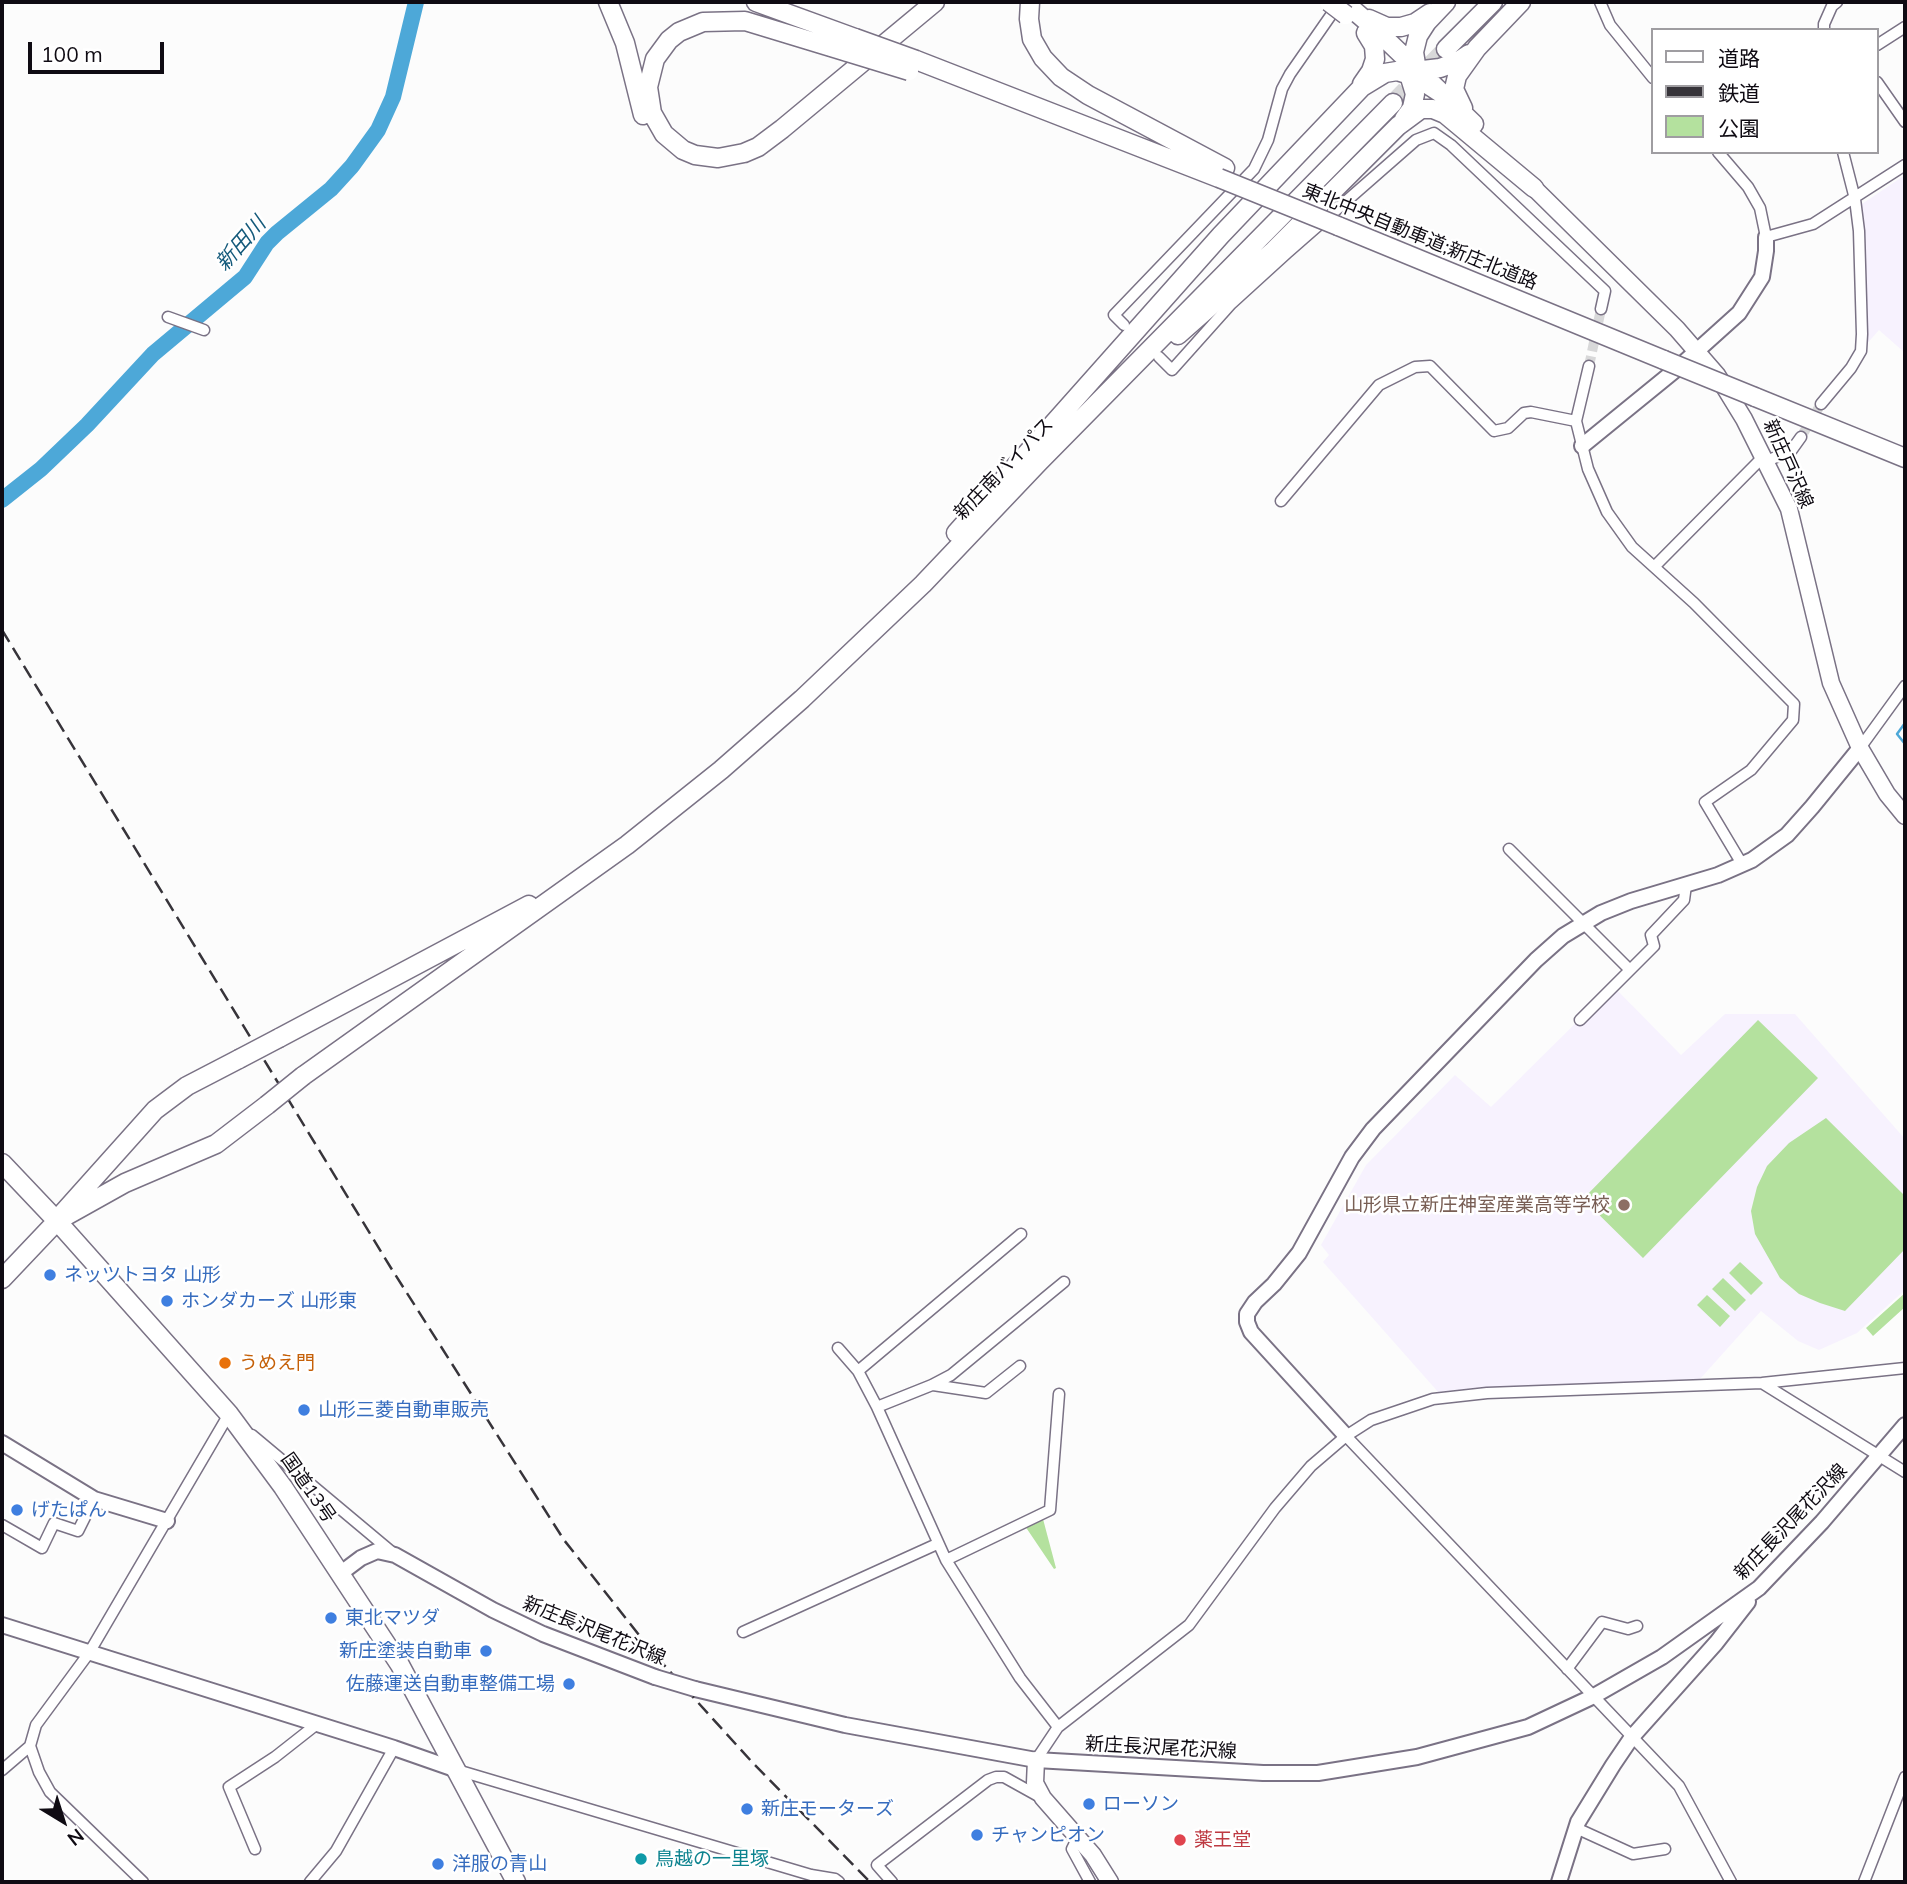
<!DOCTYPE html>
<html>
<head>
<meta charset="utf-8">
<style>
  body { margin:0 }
  #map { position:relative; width:1907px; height:1884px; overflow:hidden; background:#fcfcfc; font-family:Mulish,"Noto Sans JP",sans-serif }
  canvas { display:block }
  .frame { position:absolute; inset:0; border:4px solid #0f0b13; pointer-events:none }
  .legend { position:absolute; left:1651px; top:28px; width:228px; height:126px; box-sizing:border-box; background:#fff; border:2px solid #9f9da1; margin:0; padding:9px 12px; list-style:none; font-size:21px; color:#0f0b13 }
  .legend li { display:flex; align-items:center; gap:14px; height:35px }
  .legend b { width:35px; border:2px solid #9f9da1 }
  .north { position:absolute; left:28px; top:1786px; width:70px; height:70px; -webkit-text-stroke:5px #fff; paint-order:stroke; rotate:142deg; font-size:19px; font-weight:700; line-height:28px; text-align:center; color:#0f0b13 }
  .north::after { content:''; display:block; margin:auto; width:24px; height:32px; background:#0f0b13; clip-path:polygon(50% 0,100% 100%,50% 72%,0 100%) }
  .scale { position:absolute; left:28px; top:42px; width:136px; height:32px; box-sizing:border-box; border:4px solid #0f0b13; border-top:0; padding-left:9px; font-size:21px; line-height:24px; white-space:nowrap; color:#0f0b13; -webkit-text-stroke:5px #fff; paint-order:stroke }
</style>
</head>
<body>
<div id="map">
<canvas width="1907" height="1884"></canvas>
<div class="frame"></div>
<ul class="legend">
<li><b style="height:9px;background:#fff"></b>道路</li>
<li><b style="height:9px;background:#37343a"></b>鉄道</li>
<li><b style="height:19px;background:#b4e19e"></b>公園</li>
</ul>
<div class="north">N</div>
<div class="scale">100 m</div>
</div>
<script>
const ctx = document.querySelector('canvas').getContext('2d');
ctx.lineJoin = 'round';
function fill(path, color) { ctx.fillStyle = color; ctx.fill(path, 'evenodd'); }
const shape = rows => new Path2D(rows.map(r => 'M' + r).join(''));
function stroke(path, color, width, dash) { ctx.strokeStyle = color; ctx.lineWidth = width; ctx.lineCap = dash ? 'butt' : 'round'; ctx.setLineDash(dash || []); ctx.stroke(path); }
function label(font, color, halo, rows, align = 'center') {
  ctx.font = font + ' Mulish,"Noto Sans JP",sans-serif'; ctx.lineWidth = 5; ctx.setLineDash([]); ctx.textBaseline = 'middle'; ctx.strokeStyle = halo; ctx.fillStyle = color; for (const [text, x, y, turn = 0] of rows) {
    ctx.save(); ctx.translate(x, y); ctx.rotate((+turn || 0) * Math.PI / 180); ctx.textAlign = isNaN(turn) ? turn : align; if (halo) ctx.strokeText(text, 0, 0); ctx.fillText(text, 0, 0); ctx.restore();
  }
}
const built = shape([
  [1905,175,1905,353,1879,330,1865,346,1859,206],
  [1613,986,1681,1055,1725,1014,1795,1014,1905,1139,1905,1290,1857,1333,1819,1350,1798,1341,1761,1311,1700,1379,1439,1393,1323,1262,1329,1255,1321,1245,1366,1165,1455,1075,1491,1107]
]);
const green = shape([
  [1758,1020,1818,1078,1643,1258,1583,1199],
  [1826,1118,1905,1196,1905,1249,1845,1311,1820,1303,1799,1294,1780,1278,1755,1234,1751,1211,1757,1187,1767,1166,1789,1143],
  [1740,1262,1763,1283,1751,1295,1729,1273],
  [1723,1278,1746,1300,1735,1311,1712,1289],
  [1905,1293,1905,1307,1873,1336,1866,1328],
  [1707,1295,1730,1316,1720,1327,1697,1305],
  [1039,1518,1043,1519,1056,1568,1054,1569,1025,1526]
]);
const stream = shape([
  [1905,723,1897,734,1905,744]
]);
const river = shape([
  [2,500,41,469,87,425,153,354,245,277,267,243,277,233,331,189,352,166,378,130,393,97,416,2]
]);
const streetTunnel = shape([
  [1589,366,1601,309],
  [1801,437,1821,404]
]);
const highwayTunnel = shape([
  [1393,103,1446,49]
]);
const street = shape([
  [1600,2,1610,25,1653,78],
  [1824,30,1824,24,1832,6,1837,2],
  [1877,45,1905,27],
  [1877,82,1905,122],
  [1718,152,1748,187,1760,208,1766,237,1813,224,1905,165],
  [168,317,204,330],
  [1124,325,1114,315,1254,169,1268,140,1282,89,1290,74,1338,5],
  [1159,357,1172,370,1231,304,1287,253,1416,140,1434,133,1451,145,1605,291,1601,309],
  [1589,366,1576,421,1588,469,1607,512,1632,547,1694,603,1794,704,1793,720,1751,770,1705,802,1742,864],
  [1821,404,1851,368,1861,351,1862,334,1859,231,1855,199,1843,152],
  [1764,462,1791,451,1801,437],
  [1281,501,1379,385,1415,367,1430,366,1494,431,1508,428,1524,413,1531,412,1576,421],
  [1654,567,1762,458],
  [1860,748,1905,686],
  [1509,849,1630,970],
  [1580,1020,1654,946,1651,935,1684,900,1686,885],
  [838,1348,858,1371,877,1407,946,1560,1020,1678,1058,1727],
  [858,1371,1021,1234],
  [1762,1383,1905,1472],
  [933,1385,986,1393,1020,1366],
  [877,1407,932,1385,951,1375,1064,1282],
  [252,1435,393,1553],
  [1346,1436,1679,1786,1731,1882],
  [2,1525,42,1548,54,1523,78,1531,94,1499],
  [946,1560,1050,1510,1059,1394],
  [743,1632,937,1544],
  [1567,1669,1602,1622,1628,1629,1637,1626],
  [1036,1760,1058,1727,1189,1625,1275,1508,1311,1466,1346,1436,1371,1420,1433,1399,1487,1393,1762,1383,1905,1368],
  [2,1770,30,1746],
  [457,1770,811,1875,835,1879,839,1882],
  [1576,1828,1633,1854,1665,1849],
  [1078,1837,1072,1849,1090,1882],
  [255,1849,229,1787,275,1757,317,1724],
  [143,1882,50,1792,39,1772,30,1746,36,1725,89,1653,229,1414],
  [310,1882,336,1851,394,1748],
  [892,1882,877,1865,988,1780,996,1777,1004,1777,1040,1797],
  [1864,1882,1905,1777]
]);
const secondary = shape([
  [1582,446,1679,367,1739,313,1762,277,1766,251,1766,237],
  [1346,1436,1251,1332,1247,1322,1247,1314,1255,1302,1274,1284,1299,1253,1352,1157,1373,1129,1536,960,1563,936,1601,913,1631,901,1718,875,1752,860,1787,835,1812,807,1860,748],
  [2,1443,94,1499,167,1521],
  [341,1573,361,1558,377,1551,395,1555,493,1610,543,1634,655,1677],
  [2,1625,394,1748,457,1770],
  [695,1689,845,1725,1036,1760,1263,1773,1318,1773,1417,1757,1528,1727,1594,1696,1662,1657,1759,1588,1822,1522,1905,1425],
  [1559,1882,1578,1822,1613,1765,1632,1737,1716,1643,1748,1602]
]);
const primary = shape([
  [1534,188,1677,329,1717,375,1744,419,1789,509,1831,683,1860,748,1887,794,1905,816],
  [1036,1760,1035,1783,1043,1798,1093,1855,1110,1882]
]);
const highway = shape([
  [608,2,625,43,643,115],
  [756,2,855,38],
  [1030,2,1029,19,1032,39,1043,58,1061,77,1088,95,1225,168],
  [1344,2,1372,26,1474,124],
  [1369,19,1387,27,1401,27,1415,23,1430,13],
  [1446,49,1493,2],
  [847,52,745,21,703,22,679,32,669,40,655,59,648,87,652,113,664,134,683,150,695,155,718,158,744,153,758,147,782,129,935,2],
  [916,60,1219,178],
  [1413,67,1423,70,1440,68,1457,62,1469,54],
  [1417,71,1414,52,1418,36,1427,22,1446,2],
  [1362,84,1371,71,1375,59,1374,46,1366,33],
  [1463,108,1454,89,1457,76,1477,48,1521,2],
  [1404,119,1412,108,1415,94,1407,68],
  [1338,226,1664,360],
  [1178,335,1272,252,1398,126,1421,109,1433,109,1445,114,1534,188],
  [1755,397,1905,458],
  [956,533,1221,235,1362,87,1385,73,1397,71,1416,77,1442,94],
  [279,1038,529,905],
  [303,1076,627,845,721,770,802,699,923,584,1039,462,1393,103],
  [2,1163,57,1221,229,1414,283,1487,400,1665,516,1882],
  [61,1215,155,1110,187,1086,239,1059],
  [2,1279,57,1221,125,1183,216,1144,267,1105]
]);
const rail = shape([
  [2,630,391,1268,564,1540,654,1654,752,1762,870,1882]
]);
const secondaryBridge = shape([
  [655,1677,695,1689]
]);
const highwayBridge = shape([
  [1329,2,1346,15],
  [855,38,916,60],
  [847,52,909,71],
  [1219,178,1338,226],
  [1664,360,1755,397],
  [239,1059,279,1038],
  [267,1105,303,1076]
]);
const markers = [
  [1624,1205,7,"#8d6e63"],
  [50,1275,7,"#3f7fe0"],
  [167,1301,7,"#3f7fe0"],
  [225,1363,7,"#e8710a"],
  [304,1410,7,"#3f7fe0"],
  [17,1510,7,"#3f7fe0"],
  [331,1618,7,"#3f7fe0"],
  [486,1651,7,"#3f7fe0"],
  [569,1684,7,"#3f7fe0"],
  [1089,1804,7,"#3f7fe0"],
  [747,1809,7,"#3f7fe0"],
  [977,1835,7,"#3f7fe0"],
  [1180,1840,7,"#e0444e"],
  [641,1859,7,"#0f9aa8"],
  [438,1864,7,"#3f7fe0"]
];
const streetNames = [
  ["東北中央自動車道;新庄北道路",1420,237,22],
  ["新庄戸沢線",1788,464,66],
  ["新庄南バイパス",1004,469,-46],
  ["国道13号",308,1488,55],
  ["新庄長沢尾花沢線",1791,1522,-46],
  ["新庄長沢尾花沢線",594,1631,22],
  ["新庄長沢尾花沢線",1161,1748,3]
];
const educationNames = [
  ["山形県立新庄神室産業高等学校",1610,1205]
];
const shopNames = [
  ["ネッツトヨタ 山形",64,1275],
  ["ホンダカーズ 山形東",181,1301],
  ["山形三菱自動車販売",318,1410],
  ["げたぱん",31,1510],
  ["東北マツダ",345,1618],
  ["新庄塗装自動車",472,1651,"right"],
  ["佐藤運送自動車整備工場",555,1684,"right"],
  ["ローソン",1103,1804],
  ["新庄モーターズ",761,1809],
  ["チャンピオン",991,1835],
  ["洋服の青山",452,1864]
];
const foodNames = [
  ["うめえ門",239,1363]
];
const healthNames = [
  ["薬王堂",1194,1840]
];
const cultureNames = [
  ["鳥越の一里塚",655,1859]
];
const waterNames = [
  ["新田川",241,244,-49]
];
fill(built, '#f7f2fe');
fill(green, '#b4e19e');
stroke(stream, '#4da8d8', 2.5);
stroke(river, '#4da8d8', 16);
stroke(streetTunnel, '#d8d8d9', 10, [10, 5]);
stroke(highwayTunnel, '#d8d8d9', 18, [18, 9]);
stroke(street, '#7a7285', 13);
stroke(secondary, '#7a7285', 18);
stroke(primary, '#7a7285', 19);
stroke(highway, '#7a7285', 21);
stroke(street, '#fff', 10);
stroke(secondary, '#fff', 14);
stroke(primary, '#fff', 16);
stroke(highway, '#fff', 18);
stroke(rail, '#37343a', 2.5, [14, 7]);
stroke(secondaryBridge, '#7a7285', 18, []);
stroke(highwayBridge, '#7a7285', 21, []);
stroke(secondaryBridge, '#fff', 14);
stroke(highwayBridge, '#fff', 18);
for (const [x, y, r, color] of markers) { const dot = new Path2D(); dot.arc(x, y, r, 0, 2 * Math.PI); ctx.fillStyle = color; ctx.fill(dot); stroke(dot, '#fff', 2.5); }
label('19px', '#0f0b13', '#fff', streetNames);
label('19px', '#785e54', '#fff', educationNames, 'right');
label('19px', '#366cbe', '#fff', shopNames, 'left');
label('19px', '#c56008', '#fff', foodNames, 'left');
label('19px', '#be3a42', '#fff', healthNames, 'left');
label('19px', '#0d838f', '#fff', cultureNames, 'left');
label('italic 21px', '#145a7b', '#fff', waterNames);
</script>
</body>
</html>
